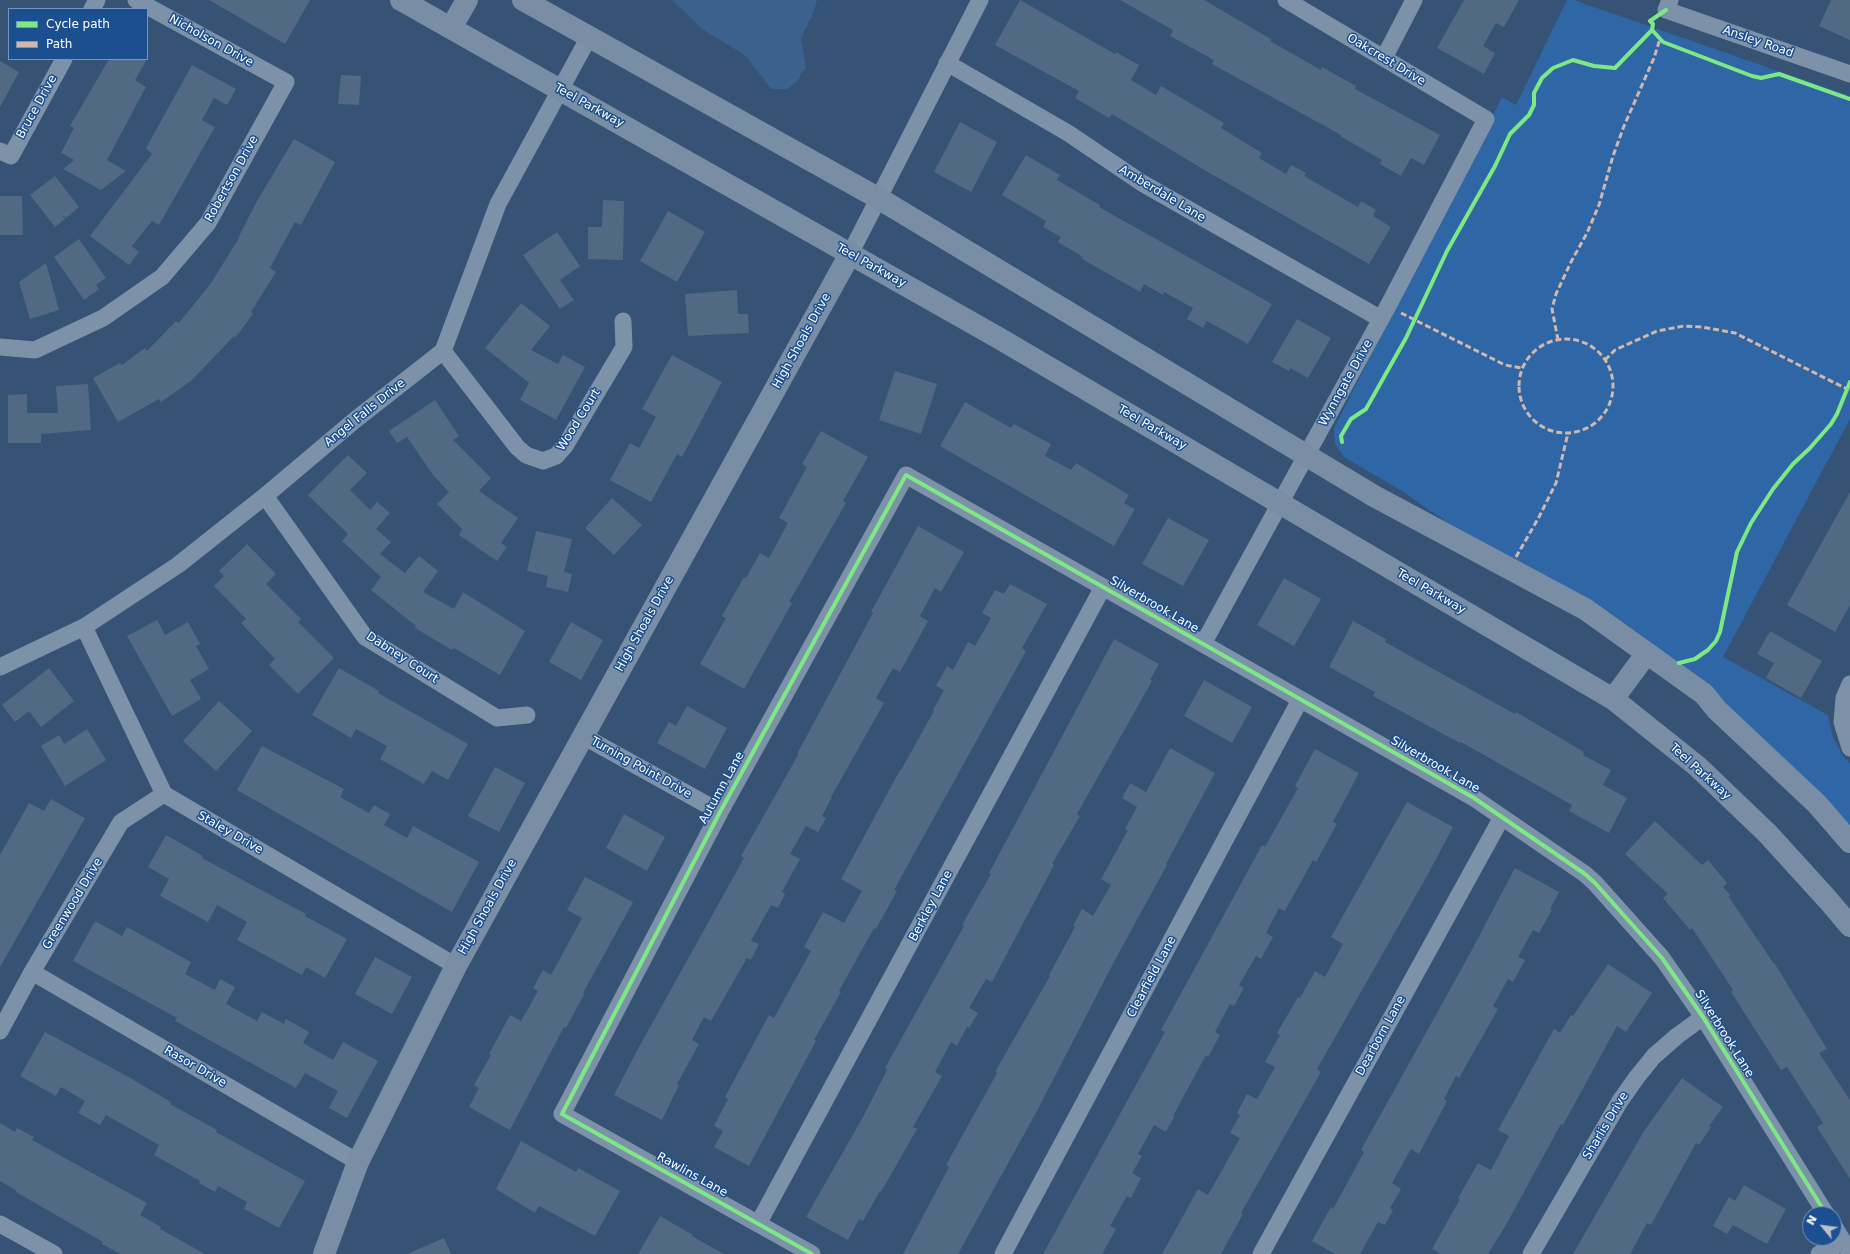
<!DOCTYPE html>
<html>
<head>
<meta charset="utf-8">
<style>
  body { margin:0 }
  #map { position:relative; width:1850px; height:1254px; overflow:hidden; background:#365274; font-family:"DejaVu Sans",sans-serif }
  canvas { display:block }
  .legend { position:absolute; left:8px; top:8px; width:140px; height:52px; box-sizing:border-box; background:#1b4f8f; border:1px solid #7695bc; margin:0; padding:5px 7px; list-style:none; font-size:12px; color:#fff }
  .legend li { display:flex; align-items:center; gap:8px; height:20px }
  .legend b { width:20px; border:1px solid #7695bc }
  .north { position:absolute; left:1802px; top:1206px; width:40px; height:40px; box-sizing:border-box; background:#1b4f8f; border:1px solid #7695bc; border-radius:50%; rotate:299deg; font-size:11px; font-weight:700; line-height:16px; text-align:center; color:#fff }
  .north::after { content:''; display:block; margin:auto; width:14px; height:18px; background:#b9c2ce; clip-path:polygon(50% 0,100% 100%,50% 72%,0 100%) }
</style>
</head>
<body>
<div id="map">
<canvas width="1850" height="1254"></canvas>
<ul class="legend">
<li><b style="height:5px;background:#7ce984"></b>Cycle path</li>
<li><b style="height:5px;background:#d1b7ad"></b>Path</li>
</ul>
<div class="north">N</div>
</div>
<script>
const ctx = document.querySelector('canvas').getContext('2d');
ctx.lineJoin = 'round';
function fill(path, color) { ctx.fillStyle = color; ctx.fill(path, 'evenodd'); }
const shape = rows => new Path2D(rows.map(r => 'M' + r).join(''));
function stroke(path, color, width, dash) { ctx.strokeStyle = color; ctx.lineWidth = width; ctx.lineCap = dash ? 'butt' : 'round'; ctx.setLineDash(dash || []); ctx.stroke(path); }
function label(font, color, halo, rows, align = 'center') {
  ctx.font = font + ' "DejaVu Sans",sans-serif'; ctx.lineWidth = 3; ctx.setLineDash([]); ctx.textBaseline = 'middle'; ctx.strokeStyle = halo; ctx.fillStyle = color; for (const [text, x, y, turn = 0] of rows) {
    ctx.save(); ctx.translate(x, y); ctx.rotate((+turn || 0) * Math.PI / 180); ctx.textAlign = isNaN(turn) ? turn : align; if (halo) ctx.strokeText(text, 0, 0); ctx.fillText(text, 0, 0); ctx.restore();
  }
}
const green = shape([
  [1567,0,1574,0,1850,96,1850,419,1723,657,1828,715,1833,737,1843,756,1850,763,1850,828,1705,686,1455,528,1402,491,1344,457,1335,444,1334,428,1502,97,1516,105]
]);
const water = shape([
  [672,0,817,0,814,11,801,39,806,67,797,81,787,89,771,89,746,56,702,29]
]);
const building = shape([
  [209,0,310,0,285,44],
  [1020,0,1115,54,1116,52,1139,65,1131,80,1156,95,1161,86,1224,123,1221,128,1262,153,1259,158,1286,174,1291,165,1306,173,1304,176,1358,207,1361,201,1376,210,1373,216,1391,227,1369,264,1206,171,1112,114,1109,118,1075,98,1079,91,995,45],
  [1120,0,1204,0,1271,39,1270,41,1321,70,1322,67,1356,86,1355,89,1440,135,1424,165,1411,158,1401,176,1380,164,1382,160,1340,136,1341,135,1212,64,1214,60,1170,36,1173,30],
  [1464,0,1519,0,1504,27,1496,23,1483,46,1495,53,1484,74,1437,48],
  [1831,0,1850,0,1850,40,1819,26],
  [109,59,147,59,135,80,146,87,107,160,126,171,101,190,63,169,74,160,61,153,74,128,70,126],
  [0,61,19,72,0,107],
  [192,65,236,89,227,105,214,98,202,120,215,127,159,225,152,221,132,246,139,252,129,265,90,236,152,154,146,148],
  [341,75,361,76,359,105,338,104],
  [960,122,997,142,971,192,934,172],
  [294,139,335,162,301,225,295,222,270,268,276,272,251,312,253,314,235,338,234,336,191,381,161,402,159,399,118,422,93,378,120,363,122,365,145,348,147,351,176,321,179,323,211,283,239,238,238,238,257,201],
  [1026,155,1060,175,1057,180,1100,205,1099,207,1272,304,1248,344,1207,321,1203,328,1187,319,1193,308,1164,292,1163,295,1144,284,1140,292,1082,259,1083,257,1058,242,1061,237,1043,227,1046,221,1002,195],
  [55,176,79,207,66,218,61,214,65,219,55,227,30,195],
  [0,196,22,196,23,235,0,235],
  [603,200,624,201,623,260,588,259,588,227,602,227],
  [668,211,705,232,677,282,640,261],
  [557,232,580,266,560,280,574,300,560,309,523,255],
  [79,239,106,278,96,285,99,289,84,300,54,257],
  [46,263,59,310,30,319,19,282],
  [737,290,738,314,748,314,749,333,688,336,685,294],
  [521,303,550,326,531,350,558,364,563,355,585,367,556,420,520,400,529,383,485,348],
  [1297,319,1331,338,1308,378,1290,368,1289,371,1272,362],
  [672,355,722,382,682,457,677,454,651,502,610,480,630,443,639,448,656,417,642,409],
  [895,371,937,384,921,434,879,420],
  [88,384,91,430,41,434,41,443,8,443,8,395,27,394,27,413,58,413,56,386],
  [435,400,459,436,453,440,491,478,479,491,518,518,501,543,507,547,497,561,459,535,462,529,437,504,449,492,433,475,407,437,397,443,389,431],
  [965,402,1011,428,1014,424,1051,444,1045,456,1071,470,1076,463,1129,495,1124,503,1135,509,1114,546,940,446],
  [821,431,868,457,843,501,846,503,789,602,792,603,744,689,700,664,726,618,722,616,744,577,746,578,760,553,769,558,788,523,779,518,807,467,802,464],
  [348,455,367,473,350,490,370,510,377,502,390,513,376,529,391,542,380,554,405,573,419,556,438,571,423,592,454,609,463,592,525,631,500,675,454,648,452,650,415,628,416,626,371,590,381,577,342,541,348,534,308,495],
  [1850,492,1850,605,1835,632,1787,605],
  [612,498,642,525,614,555,585,528],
  [1168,518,1209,540,1183,586,1142,564],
  [918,526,964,552,941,592,935,588,920,616,928,621,900,672,893,668,876,698,884,703,831,797,832,797,822,816,826,818,818,832,806,826,790,854,800,859,782,892,785,894,778,908,771,905,751,941,759,944,751,960,747,958,711,1021,704,1017,692,1040,699,1044,677,1084,679,1085,662,1120,614,1095,639,1047,744,858,741,856,798,755,797,754,873,613,871,612],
  [536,531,572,539,564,572,572,574,568,592,546,587,548,576,527,571],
  [247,544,276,574,266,584,301,619,298,622,334,658,298,694,269,665,275,659,241,623,246,619,214,586,224,576,219,571],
  [1284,578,1321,599,1294,646,1257,625],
  [1010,584,1047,604,1022,648,1026,651,894,890,897,891,876,929,874,928,839,991,841,992,814,1040,816,1041,749,1166,714,1147,723,1131,714,1126,728,1099,725,1097,769,1015,774,1018,811,951,804,947,823,912,844,923,862,891,841,879,900,770,901,770,934,711,933,710,944,690,936,686,947,666,953,670,968,642,975,646,991,618,982,613,995,590,1004,594],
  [157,620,165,635,188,622,200,644,196,646,209,669,190,680,201,699,172,716,127,636],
  [1353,621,1386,639,1385,642,1437,671,1515,714,1516,712,1584,752,1583,755,1611,770,1603,785,1627,798,1609,833,1569,811,1572,805,1461,742,1460,743,1373,696,1375,692,1329,667],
  [571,622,603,640,581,680,549,662],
  [1770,631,1822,661,1801,698,1766,678,1774,663,1757,654],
  [1114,639,1159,664,1150,680,1152,681,1077,814,1080,816,1052,864,1054,865,992,982,986,979,969,1008,978,1013,969,1028,967,1027,957,1046,951,1042,935,1072,942,1076,913,1127,917,1129,881,1192,880,1191,863,1221,859,1219,848,1240,806,1217,863,1117,887,1070,885,1068,964,926,962,925,991,874,989,873],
  [49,668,74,701,41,727,29,711,15,722,2,705],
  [339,668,379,691,378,693,468,744,448,780,432,771,424,784,380,759,387,746,356,729,351,738,312,715],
  [1204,680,1252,707,1232,743,1184,716],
  [219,701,252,731,216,771,183,741],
  [687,706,727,728,705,769,657,743,669,722,676,726],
  [87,729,106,760,65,786,41,746,59,735,64,744],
  [262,746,344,789,340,797,369,813,374,805,390,814,384,825,407,838,413,826,479,862,452,912,237,790],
  [1170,748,1215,773,1166,864,1167,865,1115,960,1038,1109,958,1254,903,1254,949,1167,946,1165,997,1073,995,1072,1050,976,1049,975,1075,927,1073,926,1082,909,1093,916,1111,885,1101,879,1128,830,1125,829,1137,807,1122,798,1130,783,1146,792],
  [1315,749,1359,773,1333,822,1337,824,1316,862,1313,860,1285,911,1279,908,1266,933,1273,937,1261,959,1256,956,1239,985,1244,988,1234,1006,1230,1004,1215,1032,1220,1035,1208,1057,1206,1055,1173,1116,1174,1117,1166,1132,1154,1125,1138,1154,1142,1156,1132,1173,1141,1178,1131,1198,1127,1196,1110,1226,1116,1229,1102,1254,1043,1254,1165,1032,1161,1030,1214,933,1262,845,1265,847,1298,788,1295,786],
  [495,767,525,783,499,832,468,816],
  [51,799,85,818,0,967,0,855,29,803,44,811],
  [1407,802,1453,827,1427,876,1317,1069,1321,1072,1241,1213,1243,1214,1221,1254,1162,1254,1198,1189,1208,1195,1240,1138,1230,1133,1240,1115,1237,1113,1247,1094,1257,1099,1275,1067,1265,1062,1280,1035,1277,1033,1298,997,1300,998,1315,971,1325,977,1343,944,1331,937],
  [624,814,665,837,647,871,606,848],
  [1655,821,1702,865,1708,860,1727,883,1723,887,1730,895,1729,897,1774,964,1775,964,1827,1049,1819,1053,1850,1100,1850,1179,1817,1127,1823,1123,1787,1067,1781,1070,1731,992,1733,990,1692,928,1690,930,1663,898,1668,894,1625,854],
  [166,835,203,856,202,858,306,914,305,916,347,939,325,978,306,967,302,975,237,940,247,922,217,905,208,922,160,896,169,879,148,867],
  [1515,868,1559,892,1550,909,1552,910,1539,933,1533,930,1518,957,1525,960,1513,982,1508,979,1493,1006,1498,1009,1459,1078,1456,1076,1444,1099,1447,1101,1419,1154,1411,1149,1392,1183,1401,1189,1390,1208,1393,1210,1385,1225,1378,1222,1360,1254,1335,1254,1312,1241,1331,1207,1333,1209,1364,1152,1361,1150,1468,957],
  [585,877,633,902,583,993,585,993,566,1028,564,1027,510,1130,469,1107,479,1088,474,1085,491,1055,489,1054,510,1015,521,1021,538,991,533,988,543,970,551,975,582,918,567,910],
  [95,921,122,936,127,927,191,962,185,974,215,990,220,979,235,987,226,1004,257,1021,262,1012,284,1024,286,1019,309,1032,303,1043,333,1060,343,1042,378,1061,347,1118,329,1108,338,1091,305,1073,296,1088,175,1021,177,1018,73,961],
  [375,957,412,977,392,1014,355,994],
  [1608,964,1652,993,1626,1032,1617,1026,1563,1125,1561,1124,1506,1225,1488,1254,1441,1254,1432,1249,1460,1199,1458,1198,1478,1163,1491,1170,1509,1136,1498,1130,1554,1029,1560,1033,1571,1015,1573,1016],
  [45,1032,127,1076,171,1102,170,1104,217,1130,216,1132,305,1181,279,1228,244,1209,247,1202,218,1186,215,1192,199,1183,200,1181,154,1155,159,1145,106,1115,100,1125,78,1113,85,1101,61,1087,56,1096,20,1076],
  [1682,1078,1723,1107,1709,1126,1711,1127,1699,1145,1696,1143,1651,1225,1647,1223,1630,1254,1573,1254,1644,1131],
  [0,1123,15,1132,17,1128,34,1137,32,1140,147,1203,140,1215,161,1227,160,1229,205,1254,121,1254,102,1244,103,1242,16,1192,17,1191,0,1181],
  [521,1141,576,1172,578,1168,620,1191,595,1236,539,1206,535,1213,496,1189],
  [1744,1185,1786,1209,1767,1244,1733,1225,1727,1234,1713,1226,1729,1197,1735,1201],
  [660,1216,693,1235,692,1236,724,1254,638,1254],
  [444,1238,451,1254,407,1254]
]);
const street = shape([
  [1670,0,1666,10,1850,74],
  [92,9,97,0],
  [1384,58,1414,0],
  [947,63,1068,133,1142,183,1381,319],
  [0,151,11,156,64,59],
  [850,254,980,0],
  [0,347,35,350,103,318,162,277,208,223,286,82,136,0],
  [443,351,517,447,526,455,543,461,556,456,565,446,624,347,623,321],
  [265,496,365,637,497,718,527,715],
  [84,627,164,794,456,966],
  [1203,644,1388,306,1486,119,1286,0],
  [0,667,84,627,178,565,265,496,355,420,443,351,498,204,589,37],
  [1850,684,1844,698,1842,722,1850,748],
  [583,736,720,812],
  [32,972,358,1162],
  [0,1031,32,972,121,822,164,794],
  [0,1224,54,1254],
  [758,1224,1103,587],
  [1834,1226,1850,1253],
  [812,1254,562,1114,720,812,906,475,1474,798,1585,874,1595,883,1662,958,1703,1017,1826,1214],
  [1003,1254,1300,700],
  [1261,1254,1502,817],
  [1531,1254,1620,1101,1637,1077,1654,1056,1677,1036,1703,1017],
  [1819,1254,1844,1242]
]);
const secondary = shape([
  [401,0,997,337,1613,699,1697,766,1768,834,1828,900,1850,926],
  [523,0,878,198,1374,496,1585,609,1704,694,1717,710,1817,804,1850,842],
  [451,28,467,0],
  [1613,699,1647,653],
  [324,1254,358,1162,456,966,850,254]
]);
const quiet = shape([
  [1401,313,1505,365,1522,368],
  '1519 386a47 47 0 1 1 94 0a47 47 0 1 1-94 0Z',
  [1558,340,1552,309,1556,294,1571,262,1587,233,1599,205,1613,156,1624,126,1654,58,1660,39],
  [1605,360,1615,350,1657,331,1684,326,1702,327,1735,333,1847,389],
  [1516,557,1539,517,1556,483,1568,433]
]);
const cycleway = shape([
  [1652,30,1663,42,1752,76,1761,78,1779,74,1850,99],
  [1342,442,1341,436,1351,419,1366,409,1406,338,1447,251,1495,166,1510,134,1529,115,1534,105,1534,93,1542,78,1553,68,1573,60,1594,66,1615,68,1652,30,1653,24,1650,21,1666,10],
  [1679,663,1695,659,1702,654,1708,650,1716,641,1720,632,1737,552,1751,523,1773,489,1793,464,1810,448,1831,424,1837,414,1850,382],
  [812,1254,562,1114,720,812,906,475,1474,798,1585,874,1595,883,1662,958,1703,1017,1826,1214]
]);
const streetNames = [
  ["Nicholson Drive",211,41,29],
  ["Ansley Road",1758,42,19],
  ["Oakcrest Drive",1386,60,31],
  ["Teel Parkway",589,106,29],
  ["Bruce Drive",37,107,-61],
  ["Robertson Drive",232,179,-61],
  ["Amberdale Lane",1162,194,31],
  ["Teel Parkway",871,266,29],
  ["High Shoals Drive",802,341,-61],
  ["Wynngate Drive",1346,383,-61],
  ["Angel Falls Drive",365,413,-39],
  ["Wood Court",579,420,-58],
  ["Teel Parkway",1152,428,30],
  ["Teel Parkway",1431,592,30],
  ["Silverbrook Lane",1154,605,30],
  ["High Shoals Drive",645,624,-61],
  ["Dabney Court",402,658,33],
  ["Silverbrook Lane",1435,765,30],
  ["Turning Point Drive",641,768,29],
  ["Teel Parkway",1700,772,42],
  ["Autumn Lane",722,788,-61],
  ["Staley Drive",230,833,30],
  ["Greenwood Drive",73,904,-59],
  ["Berkley Lane",931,906,-62],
  ["High Shoals Drive",488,907,-61],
  ["Clearfield Lane",1152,977,-62],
  ["Silverbrook Lane",1724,1034,58],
  ["Dearborn Lane",1381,1036,-61],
  ["Rasor Drive",195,1067,30],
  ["Sharlis Drive",1606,1126,-59],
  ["Rawlins Lane",692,1175,29]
];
fill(green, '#2f66a5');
fill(water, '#3b618d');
fill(building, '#526984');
stroke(street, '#7d92a8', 17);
stroke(secondary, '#798da4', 22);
stroke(quiet, '#d1b7ad', 3, [6, 3]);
stroke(cycleway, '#7ce984', 4);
label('12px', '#fff', '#1b4f8f', streetNames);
</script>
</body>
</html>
